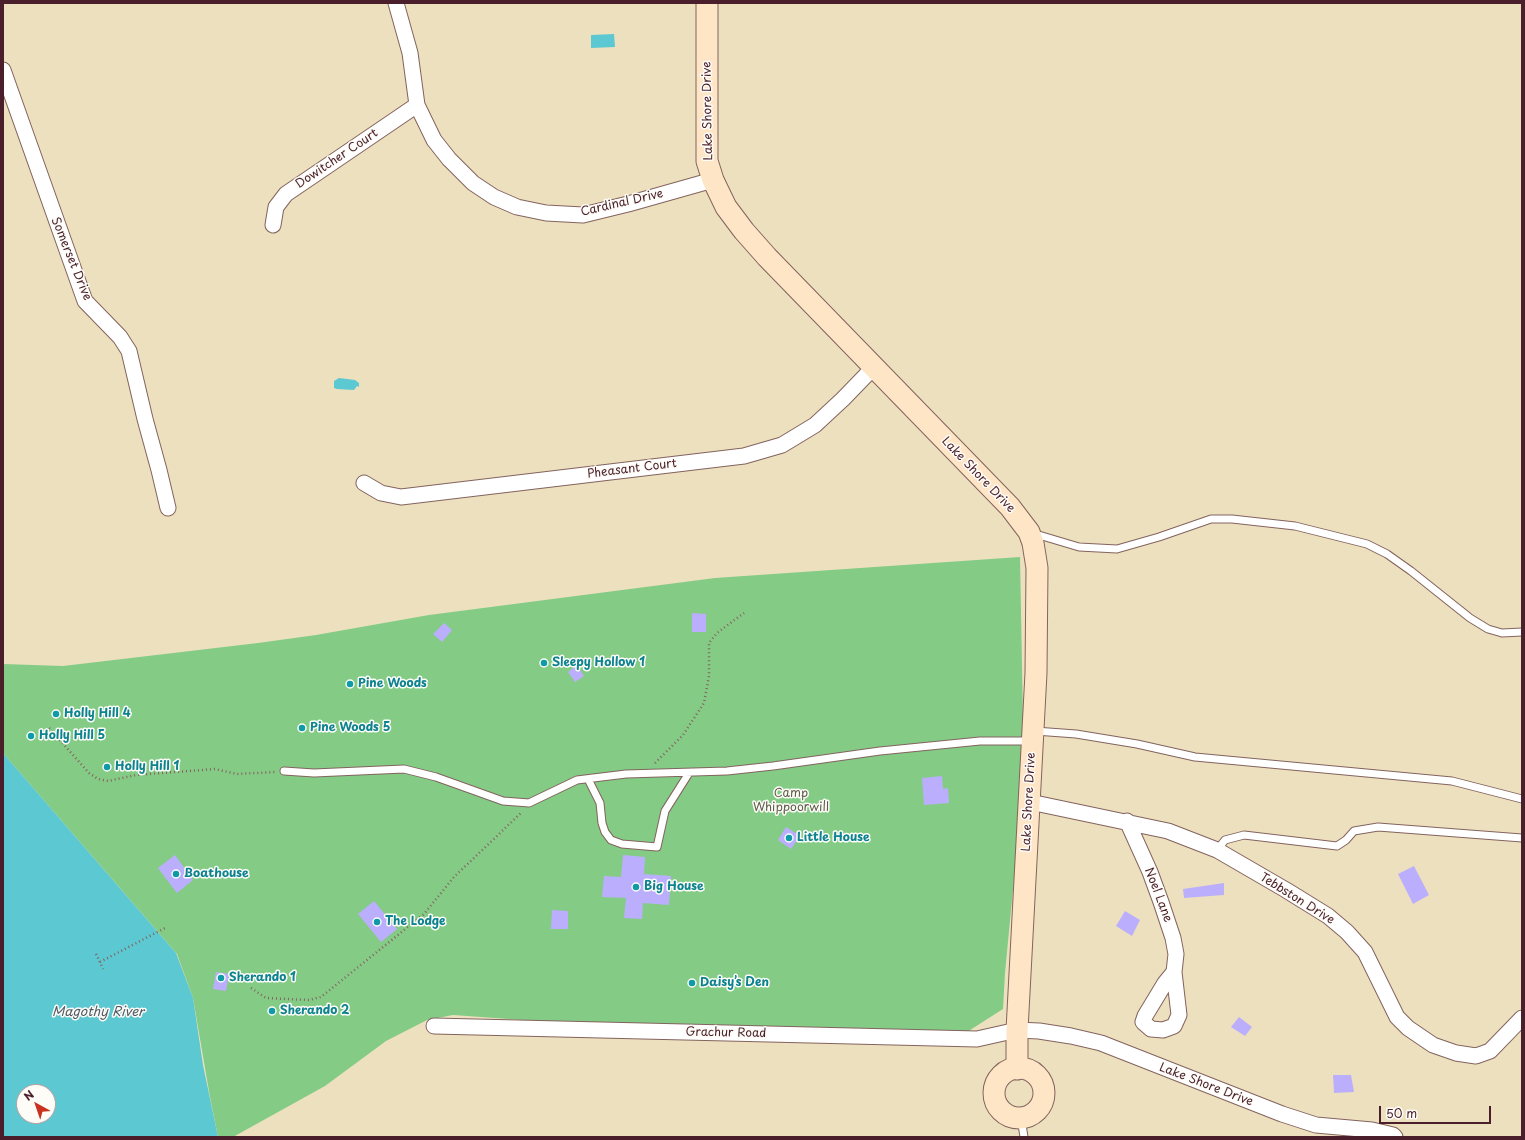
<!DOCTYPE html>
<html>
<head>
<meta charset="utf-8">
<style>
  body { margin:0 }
  #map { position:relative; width:1525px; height:1140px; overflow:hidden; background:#ede0be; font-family:"Playpen Sans",sans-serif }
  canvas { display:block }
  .frame { position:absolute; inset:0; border:4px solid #4a1f2b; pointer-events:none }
  .north { position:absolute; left:16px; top:1084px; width:40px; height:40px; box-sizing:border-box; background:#fdfcf7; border:1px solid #b5a4a5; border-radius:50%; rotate:320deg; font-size:11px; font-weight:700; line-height:16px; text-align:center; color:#4a1f2b }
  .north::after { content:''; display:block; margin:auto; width:14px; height:18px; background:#c8321e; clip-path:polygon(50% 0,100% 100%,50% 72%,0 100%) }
  .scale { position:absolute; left:1379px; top:1106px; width:112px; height:18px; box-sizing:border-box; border:2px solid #4a1f2b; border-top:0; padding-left:5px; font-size:12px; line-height:14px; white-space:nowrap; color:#4a1f2b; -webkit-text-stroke:3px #fdfcf7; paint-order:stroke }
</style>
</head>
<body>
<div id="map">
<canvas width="1525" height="1140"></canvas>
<div class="frame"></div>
<div class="north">N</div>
<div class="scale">50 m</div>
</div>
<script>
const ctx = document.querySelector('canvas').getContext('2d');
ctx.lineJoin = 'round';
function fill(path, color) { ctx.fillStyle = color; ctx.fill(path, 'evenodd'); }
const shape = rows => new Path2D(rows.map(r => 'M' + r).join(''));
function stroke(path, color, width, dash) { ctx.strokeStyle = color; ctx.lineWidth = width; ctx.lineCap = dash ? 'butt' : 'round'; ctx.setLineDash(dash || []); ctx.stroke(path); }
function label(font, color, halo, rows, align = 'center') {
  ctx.font = font + ' "Playpen Sans",sans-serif'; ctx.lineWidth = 3; ctx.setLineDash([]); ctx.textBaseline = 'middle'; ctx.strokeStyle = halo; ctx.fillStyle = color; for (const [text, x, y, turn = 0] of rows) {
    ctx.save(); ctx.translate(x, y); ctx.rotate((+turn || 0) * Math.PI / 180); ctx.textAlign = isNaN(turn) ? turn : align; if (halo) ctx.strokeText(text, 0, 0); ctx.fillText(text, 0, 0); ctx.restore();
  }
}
const green = shape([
  [1020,557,1024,774,1005,973,1003,1009,967,1032,551,1022,453,1015,427,1020,386,1041,325,1086,233,1137,218,1137,210,1097,193,998,177,954,3,753,3,664,63,666,258,643,316,635,429,615,715,578]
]);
const water = shape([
  [614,34,615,47,591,48,591,35],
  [339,378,355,380,359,383,359,387,357,386,354,390,337,389,334,388,334,381],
  [3,753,176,953,193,998,203,1065,218,1137,3,1137],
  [24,1092,48,1092,48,1116,24,1116]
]);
const building = shape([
  [692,613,706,614,706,632,692,632],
  [444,623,452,630,442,642,433,634],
  [577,665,584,676,575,682,568,672],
  [942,776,943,789,948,788,949,803,924,805,922,778],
  [786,827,800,836,791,849,778,840],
  [175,855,193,880,177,893,158,868],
  [623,855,645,857,644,874,671,876,669,905,643,903,642,919,624,918,626,898,602,897,604,876,621,877],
  [1414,866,1429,895,1413,904,1398,874],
  [1224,883,1224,895,1184,898,1183,889],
  [374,901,397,929,381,942,358,914],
  [552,910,568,911,568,929,551,929],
  [1125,911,1140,920,1132,936,1116,926],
  [216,972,229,974,226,991,213,989],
  [1239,1017,1252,1027,1245,1036,1231,1027],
  [1333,1075,1351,1075,1354,1092,1334,1093]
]);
const path = shape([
  [49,728,89,773,98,779,108,781,136,775,215,769,237,774,275,772],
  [655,763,683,735,704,703,709,676,709,643,717,633,744,613],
  [96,954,103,969],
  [100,962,165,928],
  [251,988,266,998,309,1000,321,997,424,914,454,877,521,813]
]);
const lane = shape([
  [1032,533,1079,547,1117,549,1159,537,1211,519,1232,519,1295,526,1367,544,1387,554,1411,571,1470,618,1488,629,1502,633,1522,632],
  [1035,731,1076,734,1137,744,1195,757,1452,781,1522,799],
  [284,771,314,773,404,769,436,777,503,801,529,803,577,780,626,774,727,771,773,766,880,751,980,741,1031,741],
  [588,779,600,803,602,823,605,832,611,840,622,844,657,847,665,811,689,773],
  [1217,850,1225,840,1244,835,1337,846,1346,840,1354,831,1378,827,1522,838],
  [1021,1118,1024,1137]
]);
const street = shape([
  [396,3,410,53,417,105,434,140,449,159,473,183,494,197,517,207,546,213,583,215,628,204,713,180],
  [3,70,85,301,120,337,129,351,145,419,159,470,168,508],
  [273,225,276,207,286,194,417,105],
  [364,483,381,493,401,497,744,456,782,445,815,425,843,399,873,368],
  [1030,802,1168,831,1217,850,1286,890,1328,916,1347,932,1365,952,1397,1017,1408,1028,1433,1045,1456,1053,1476,1056,1490,1051,1522,1018],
  [1127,821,1150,872,1161,902,1173,938,1176,954,1174,972,1179,1015,1174,1026,1163,1030,1151,1029,1143,1022,1145,1016,1165,983,1174,972],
  [434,1026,977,1039,1017,1030,1039,1031,1071,1036,1101,1043,1282,1114,1316,1125,1372,1130,1393,1135,1395,1137]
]);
const secondary = shape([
  [707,3,707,161,713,180,726,207,744,231,767,257,1010,507,1029,532,1033,543,1037,568,1036,673,1017,1030,1017,1069],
  '994 1093a25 25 0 1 1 50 0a25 25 0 1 1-50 0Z'
]);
const markers = [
  [544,663,4,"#0f9aa8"],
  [350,684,4,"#0f9aa8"],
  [56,714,4,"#0f9aa8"],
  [302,728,4,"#0f9aa8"],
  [31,736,4,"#0f9aa8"],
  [107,767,4,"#0f9aa8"],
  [789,838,4,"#0f9aa8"],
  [176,874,4,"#0f9aa8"],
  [636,887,4,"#0f9aa8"],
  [377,922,4,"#0f9aa8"],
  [221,978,4,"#0f9aa8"],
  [692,983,4,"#0f9aa8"],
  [272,1011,4,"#0f9aa8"]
];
const streetNames = [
  ["Lake Shore Drive",708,111,-91],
  ["Dowitcher Court",337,159,-34],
  ["Cardinal Drive",622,203,-13],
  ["Somerset Drive",71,259,68],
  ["Pheasant Court",632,469,-7],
  ["Lake Shore Drive",978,475,46],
  ["Lake Shore Drive",1029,802,-87],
  ["Noel Lane",1158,895,69],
  ["Tebbston Drive",1297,899,32],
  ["Grachur Road",726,1033,1],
  ["Lake Shore Drive",1206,1085,21]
];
const cultureNames = [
  ["Sleepy Hollow 1",552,663],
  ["Pine Woods",358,684],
  ["Holly Hill 4",64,714],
  ["Pine Woods 5",310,728],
  ["Holly Hill 5",39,736],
  ["Holly Hill 1",115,767],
  ["Little House",797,838],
  ["Boathouse",184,874],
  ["Big House",644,887],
  ["The Lodge",385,922],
  ["Sherando 1",229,978],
  ["Daisy’s Den",700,983],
  ["Sherando 2",280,1011]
];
const parkNames = [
  ["Camp",791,794],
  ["Whippoorwill",791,808]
];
const waterNames = [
  ["Magothy River",98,1012]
];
fill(green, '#84cb86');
fill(water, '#5bc8d2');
fill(building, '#bbaffd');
stroke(lane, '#83635e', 9);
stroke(street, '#83635e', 17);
stroke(secondary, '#83635e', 23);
stroke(path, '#83635e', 2.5, [1, 3]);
stroke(lane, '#fff', 7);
stroke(street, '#fff', 15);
stroke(secondary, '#fde5c5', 21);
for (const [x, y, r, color] of markers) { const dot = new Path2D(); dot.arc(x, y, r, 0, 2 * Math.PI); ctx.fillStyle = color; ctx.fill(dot); stroke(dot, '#fdfcf7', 1.5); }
label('12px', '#4a1f2b', '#fdfcf7', streetNames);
label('bold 12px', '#0d838f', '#fdfcf7', cultureNames, 'left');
label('12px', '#5e5b4b', '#fdfcf7', parkNames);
label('italic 13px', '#505a65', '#fdfcf7', waterNames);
</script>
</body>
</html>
